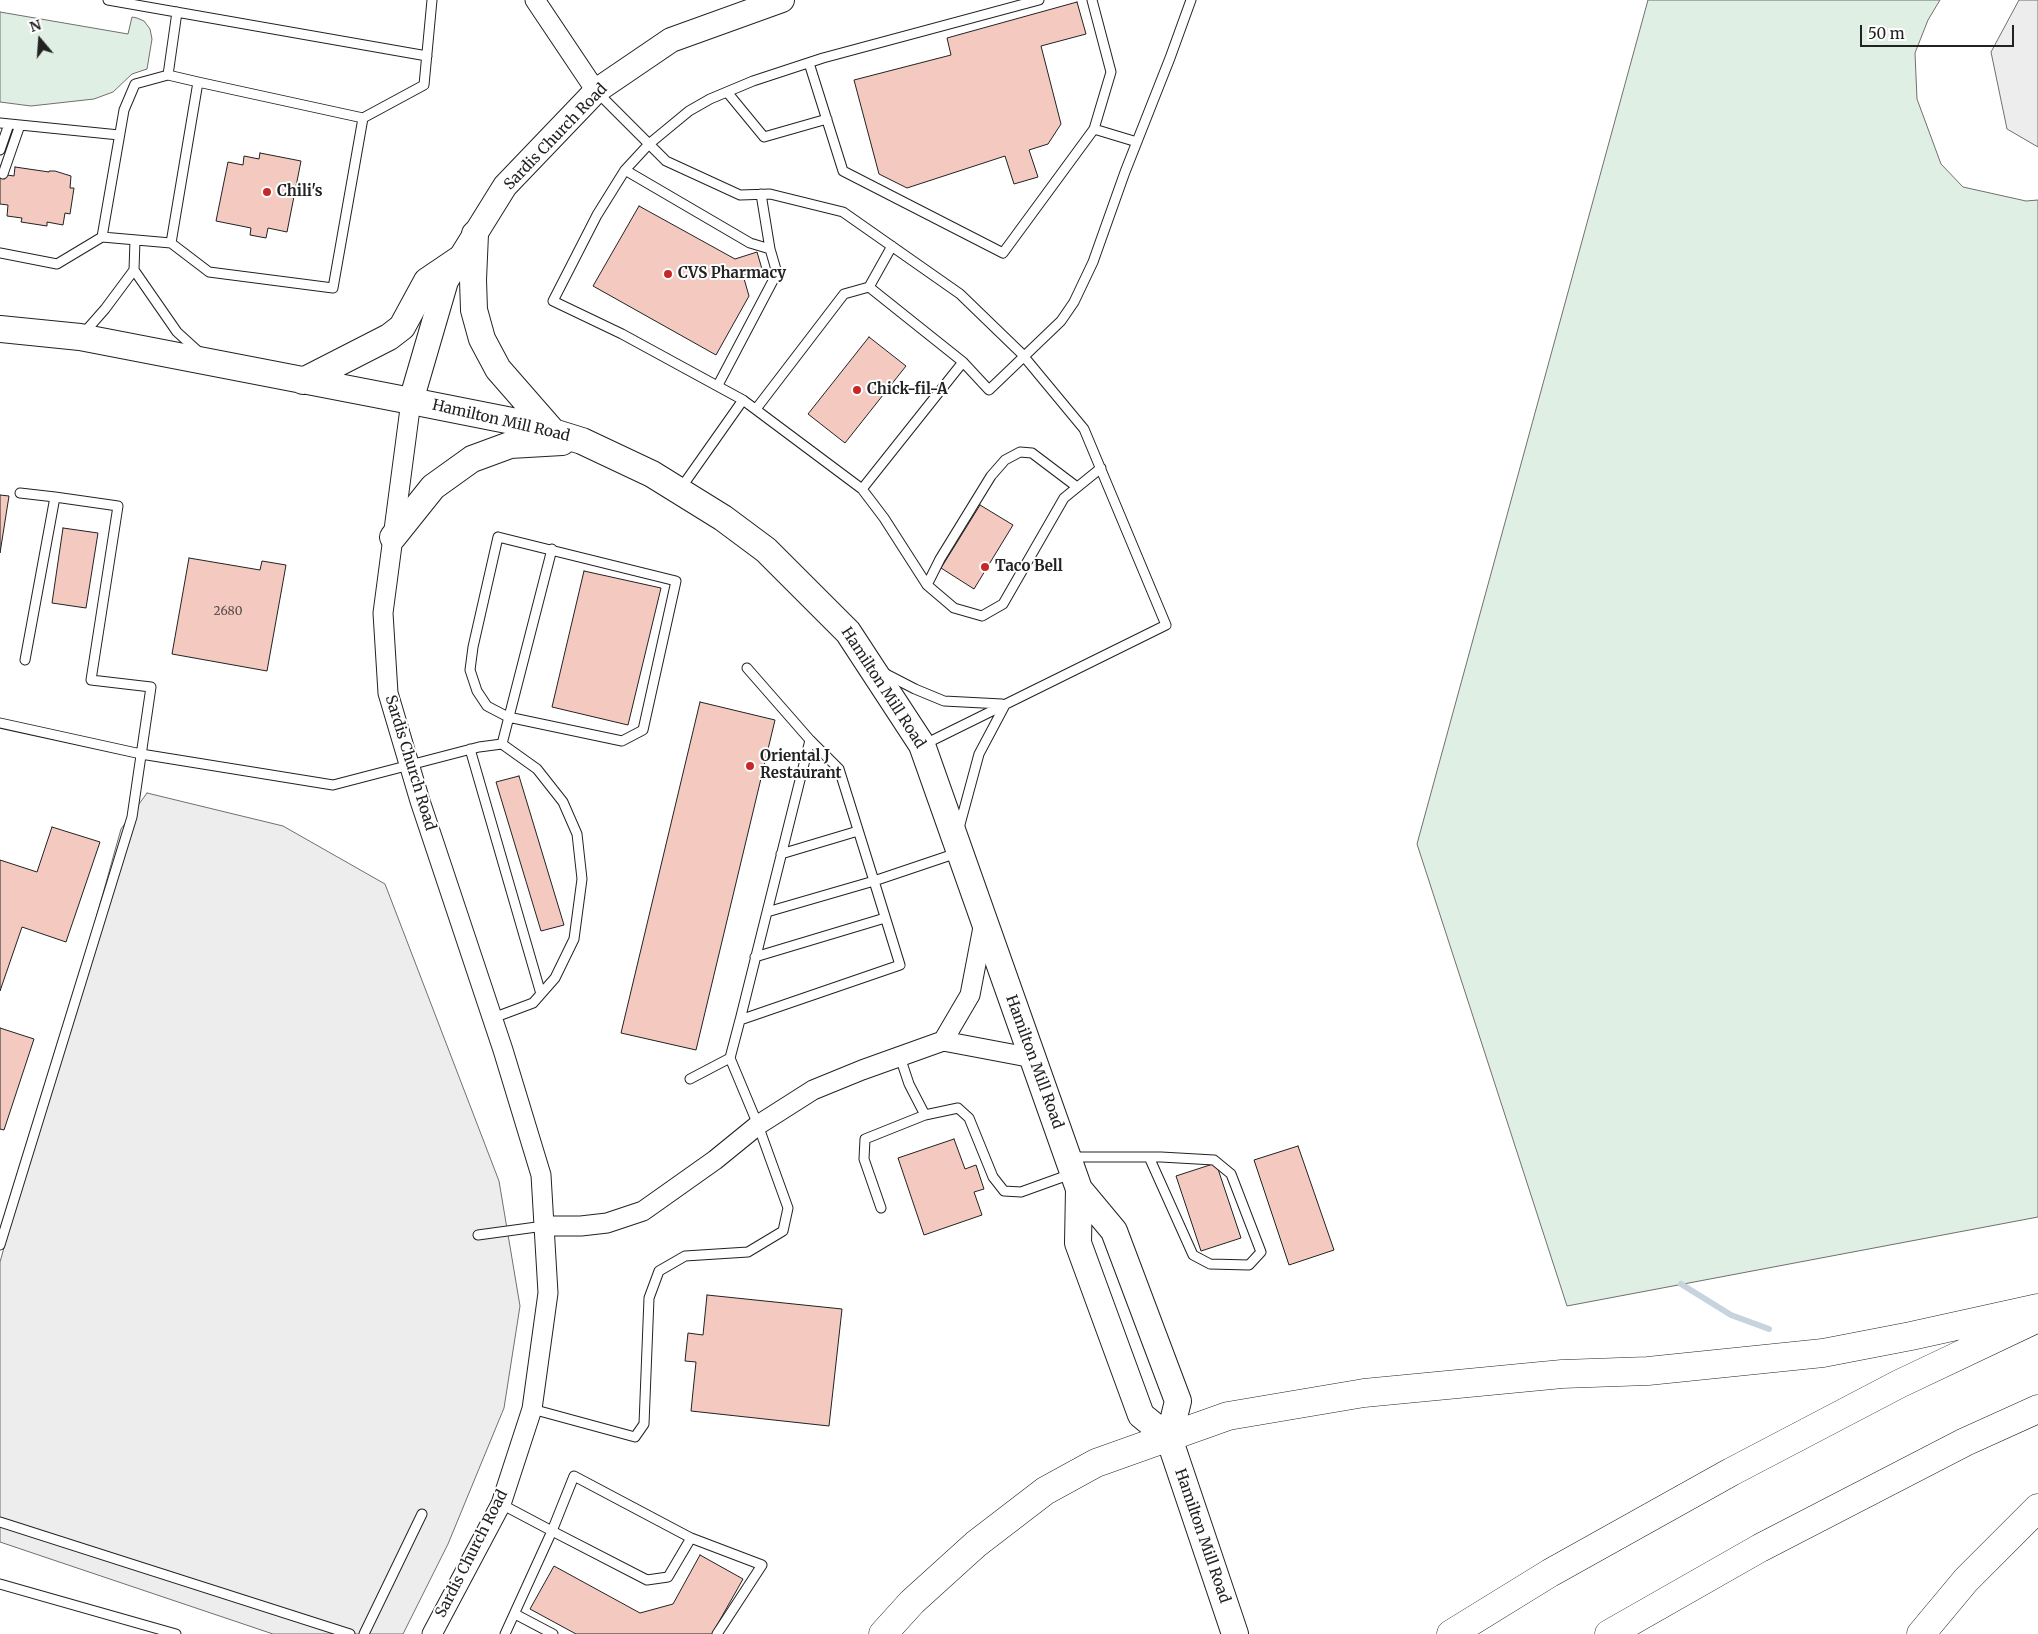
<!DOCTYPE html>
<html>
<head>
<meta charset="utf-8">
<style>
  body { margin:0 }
  #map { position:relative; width:2038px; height:1634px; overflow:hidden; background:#fff; font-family:Merriweather,serif }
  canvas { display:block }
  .north { position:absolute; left:15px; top:15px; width:50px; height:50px; -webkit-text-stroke:4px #fff; paint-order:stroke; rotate:342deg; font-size:14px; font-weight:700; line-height:20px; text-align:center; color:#222 }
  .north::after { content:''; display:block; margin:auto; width:18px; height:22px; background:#222; clip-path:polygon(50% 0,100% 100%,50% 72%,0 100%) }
  .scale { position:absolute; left:1860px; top:25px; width:154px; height:22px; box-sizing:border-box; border:2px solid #222; border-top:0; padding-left:6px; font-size:15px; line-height:18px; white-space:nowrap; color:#222; -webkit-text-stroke:4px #fff; paint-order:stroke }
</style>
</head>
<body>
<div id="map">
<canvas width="2038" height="1634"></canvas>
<div class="north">N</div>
<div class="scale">50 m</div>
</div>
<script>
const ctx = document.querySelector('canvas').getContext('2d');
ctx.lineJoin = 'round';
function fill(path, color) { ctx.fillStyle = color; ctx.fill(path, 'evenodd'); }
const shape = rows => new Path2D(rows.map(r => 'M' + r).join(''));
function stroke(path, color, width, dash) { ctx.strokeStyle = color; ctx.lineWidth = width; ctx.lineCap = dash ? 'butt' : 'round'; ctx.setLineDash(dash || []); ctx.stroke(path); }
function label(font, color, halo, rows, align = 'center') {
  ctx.font = font + ' Merriweather,serif'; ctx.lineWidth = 4; ctx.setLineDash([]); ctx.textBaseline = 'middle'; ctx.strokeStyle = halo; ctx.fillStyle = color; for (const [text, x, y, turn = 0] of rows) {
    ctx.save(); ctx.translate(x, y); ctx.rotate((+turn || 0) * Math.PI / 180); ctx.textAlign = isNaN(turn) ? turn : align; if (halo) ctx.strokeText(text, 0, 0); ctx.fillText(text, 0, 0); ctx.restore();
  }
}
const green = shape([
  [1648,0,1940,0,1928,20,1915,53,1917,99,1941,164,1963,187,2026,201,2038,200,2038,1217,1567,1306,1417,844,1648,0],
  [0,12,128,34,132,17,137,18,144,21,150,29,152,39,147,69,132,74,113,92,94,99,31,106,0,102,0,12]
]);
const parking = shape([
  [2019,0,2038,0,2038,147,2007,129,1991,52,2019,0],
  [147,793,283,826,385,884,499,1181,520,1306,504,1408,448,1544,403,1634,273,1634,0,1542,0,1262,121,829,147,793]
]);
const stream = shape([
  [1681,1284,1731,1315,1769,1329]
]);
const building = shape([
  [1077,2,1086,34,1041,46,1061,124,1048,144,1029,150,1038,177,1014,184,1005,156,907,188,879,174,854,80,951,55,947,38,1077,2],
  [260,153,301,161,287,232,268,228,266,238,250,235,251,228,216,221,228,162,243,165,244,156,259,159,260,153],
  [15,167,49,172,49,171,55,171,71,176,70,188,74,188,70,214,65,213,63,225,47,222,47,226,21,222,22,218,7,216,8,205,0,204,0,174,14,176,15,167],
  [639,206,735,259,757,252,762,269,743,275,749,296,716,355,593,286,639,206],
  [869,337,906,366,845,443,808,414,869,337],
  [0,495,9,496,0,553,0,495],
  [980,505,1013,525,974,589,941,568,980,505],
  [63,528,98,533,86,608,52,603,63,528],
  [189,558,260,570,262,561,286,565,267,671,172,654,189,558],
  [584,571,661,588,628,725,552,707,584,571],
  [700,702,775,720,696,1050,621,1033,700,702],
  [519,776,564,925,541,931,496,782,519,776],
  [52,827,100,842,66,942,22,927,0,991,0,860,37,872,52,827],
  [0,1028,34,1039,4,1130,0,1129,0,1028],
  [954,1139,965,1169,976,1165,984,1189,974,1192,982,1215,924,1235,898,1158,954,1139],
  [1298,1146,1334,1250,1289,1265,1254,1160,1298,1146],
  [1216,1163,1241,1238,1201,1251,1176,1176,1216,1163],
  [707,1295,842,1309,829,1426,691,1411,696,1362,685,1361,688,1333,703,1335,707,1295],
  [700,1555,743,1579,712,1634,576,1634,530,1609,554,1566,640,1613,673,1604,700,1555]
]);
const service = shape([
  [108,0,427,56],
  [1039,0,823,58,753,81,710,99,689,111,649,144,625,170,597,215,553,301,622,334,743,400,862,489,884,518,927,585,954,608,982,616,1003,604,1064,498,1101,468],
  [1092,0,1111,72,1094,129,1137,142],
  [809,63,843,171,1003,253,1094,129],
  [198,82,363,118],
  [597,92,666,161,740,195,770,194,843,212,960,294,1021,353,1084,429,1166,625,923,745],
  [727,92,764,137,827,119],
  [0,123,119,135],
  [0,150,9,124],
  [625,170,750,243,770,249,777,273,718,385],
  [3,174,20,125],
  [761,194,770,249],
  [102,237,124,110,135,84,168,75],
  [171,243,198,82,168,75,177,12],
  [0,253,57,264,102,237,171,243,209,272,333,288,363,118,424,85,432,0],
  [134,270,177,332,199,352],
  [83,334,105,309,134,270,135,240],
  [963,362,989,390,1061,321,1074,302,1093,262,1125,172,1170,58,1191,0],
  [756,409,844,294,869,287,892,246],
  [681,488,743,400],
  [862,489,963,362,869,287],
  [20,493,55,497],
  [498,537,676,581,643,730,622,741,508,717,487,706,477,691,470,670,473,647,498,537],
  [927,585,940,559,991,476,1005,460,1020,452,1032,453,1077,487],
  [884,673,915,689,944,701,1002,704],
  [0,723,141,754,333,785,479,747,502,744,552,549],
  [470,749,541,994],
  [959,828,979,754,1005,705],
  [781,854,858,831],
  [767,912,874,881,839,769,810,740],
  [755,957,885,918],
  [493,1018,533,1003,555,978,574,939,582,879,577,834,563,802,537,769,502,744],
  [740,1020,810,740,747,668],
  [900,1057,909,1084,925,1115,958,1108,969,1118,993,1177,1004,1191,1021,1192,1071,1174],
  [690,1079,730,1058],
  [1070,1157,1161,1157,1214,1160,1231,1174,1261,1252,1249,1265,1210,1264,1193,1255,1149,1157],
  [881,1208,864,1159,865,1139,925,1115],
  [478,1235,544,1226],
  [0,1245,132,817,151,687,91,680,118,506,55,497,25,660],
  [532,1409,635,1437,644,1424,649,1298,659,1271,685,1256,748,1252,783,1231,788,1208,758,1125,730,1058,740,1020,900,965,874,881,957,853],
  [501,1504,552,1531,647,1580,668,1577,691,1538,574,1476,552,1531,505,1634],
  [0,1522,350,1634],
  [691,1538,762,1565,717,1634],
  [0,1584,176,1634],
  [515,1614,553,1634],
  [364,1634,422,1514]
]);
const minor = shape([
  [535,0,596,91],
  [411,401,383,613,388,693,420,801,503,1050,541,1175,548,1293,532,1409,501,1504,432,1634],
  [943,1041,970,995,984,922],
  [544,1226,581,1226,607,1223,643,1211,715,1160,758,1125,813,1090,862,1070,943,1041,1033,1058]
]);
const tertiary = shape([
  [411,401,446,281,505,186,596,91,671,40,782,0]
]);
const secondary = shape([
  [475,234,473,280,474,310,482,339,498,369,553,432],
  [0,329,80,337,411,401,517,422,553,432,582,441,652,474,723,518,766,550,848,632,922,745,1079,1189,1078,1243,1141,1415,1169,1438],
  [303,381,389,337,402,327,427,281,458,260],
  [393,537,433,487,472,459,510,445,562,442],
  [1079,1189,1114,1231,1178,1401,1169,1438,1235,1634]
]);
const motorway = shape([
  [883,1634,912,1602,976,1544,1045,1491,1096,1463,1228,1416,1364,1393,1562,1374,1648,1371,1823,1353,1911,1336,2038,1308],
  [1451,1634,1550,1573,1731,1472,1899,1384,2034,1320],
  [1609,1634,1760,1548,1965,1442,2038,1409],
  [1921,1634,1966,1580,2038,1508]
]);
const markers = [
  [267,192,5,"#c62828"],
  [668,274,5,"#c62828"],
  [857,390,5,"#c62828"],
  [985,567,5,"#c62828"],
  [750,766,5,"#c62828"]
];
const numberNames = [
  ["2680",228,612]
];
const streetNames = [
  ["Sardis Church Road",556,137,-46],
  ["Hamilton Mill Road",501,421,13],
  ["Hamilton Mill Road",883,688,57],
  ["Sardis Church Road",410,763,73],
  ["Hamilton Mill Road",1034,1062,70],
  ["Hamilton Mill Road",1202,1536,71],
  ["Sardis Church Road",472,1554,-63]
];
const poiNames = [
  ["Chili's",277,192],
  ["CVS Pharmacy",678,274],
  ["Chick-fil-A",867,390],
  ["Taco Bell",995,567],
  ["Oriental J",760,757],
  ["Restaurant",760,774]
];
fill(green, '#e0efe3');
stroke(green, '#6f6f6f', 1);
fill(parking, '#ededed');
stroke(parking, '#6f6f6f', 1);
stroke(stream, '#c7d3dd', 6);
fill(building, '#f3c9c0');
stroke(building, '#222', 1);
stroke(service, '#222', 11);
stroke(minor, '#222', 21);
stroke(tertiary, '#222', 26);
stroke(secondary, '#222', 28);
stroke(motorway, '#222', 29);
stroke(service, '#fff', 9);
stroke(minor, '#fff', 19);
stroke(tertiary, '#fff', 24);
stroke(secondary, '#fff', 26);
stroke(motorway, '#fff', 28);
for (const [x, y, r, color] of markers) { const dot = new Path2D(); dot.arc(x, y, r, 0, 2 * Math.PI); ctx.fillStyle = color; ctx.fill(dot); stroke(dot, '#fff', 2); }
label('12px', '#564c4a', null, numberNames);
label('15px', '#222', '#fff', streetNames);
label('bold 15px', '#222', '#fff', poiNames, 'left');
</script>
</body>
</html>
